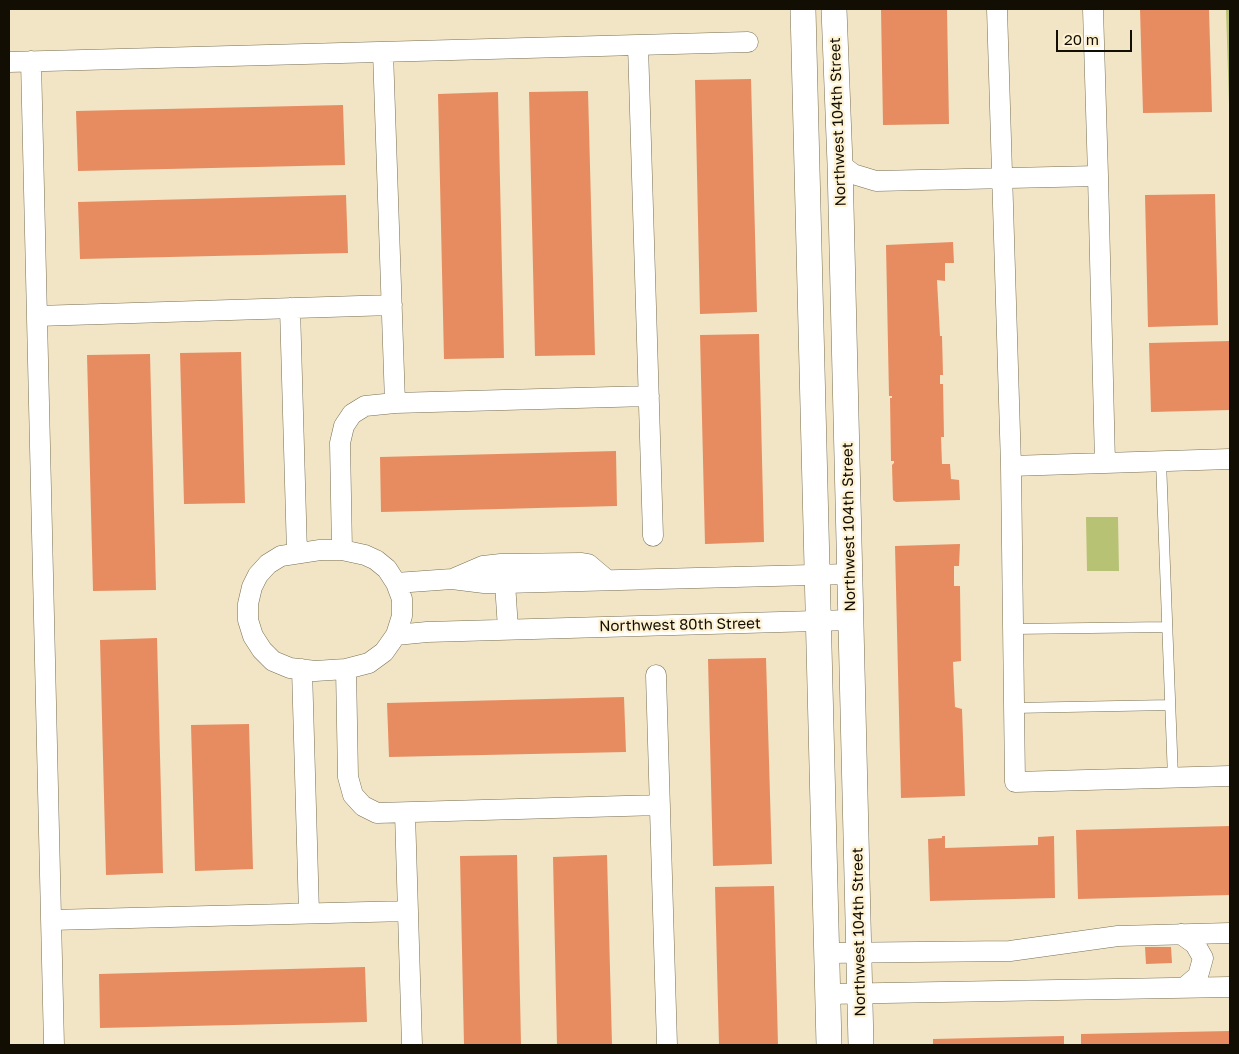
<!DOCTYPE html>
<html>
<head>
<meta charset="utf-8">
<style>
  body { margin:0 }
  #map { position:relative; width:1239px; height:1054px; overflow:hidden; background:#f1e5c5; font-family:"Golos Text",sans-serif }
  canvas { display:block }
  .frame { position:absolute; inset:0; border:10px solid #120e04; pointer-events:none }
  .scale { position:absolute; left:1056px; top:30px; width:76px; height:22px; box-sizing:border-box; border:2px solid #120e04; border-top:0; padding-left:6px; font-size:15px; line-height:18px; white-space:nowrap; color:#120e04; -webkit-text-stroke:4px #fef2d2; paint-order:stroke }
</style>
</head>
<body>
<div id="map">
<canvas width="1239" height="1054"></canvas>
<div class="frame"></div>
<div class="scale">20 m</div>
</div>
<script>
const ctx = document.querySelector('canvas').getContext('2d');
ctx.lineJoin = 'round';
function fill(path, color) { ctx.fillStyle = color; ctx.fill(path, 'evenodd'); }
const shape = rows => new Path2D(rows.map(r => 'M' + r).join(''));
function stroke(path, color, width, dash) { ctx.strokeStyle = color; ctx.lineWidth = width; ctx.lineCap = dash ? 'butt' : 'round'; ctx.setLineDash(dash || []); ctx.stroke(path); }
function label(font, color, halo, rows, align = 'center') {
  ctx.font = font + ' "Golos Text",sans-serif'; ctx.lineWidth = 4.5; ctx.setLineDash([]); ctx.textBaseline = 'middle'; ctx.strokeStyle = halo; ctx.fillStyle = color; for (const [text, x, y, turn = 0] of rows) {
    ctx.save(); ctx.translate(x, y); ctx.rotate((+turn || 0) * Math.PI / 180); ctx.textAlign = isNaN(turn) ? turn : align; if (halo) ctx.strokeText(text, 0, 0); ctx.fillText(text, 0, 0); ctx.restore();
  }
}
const green = shape([
  [1226,9,1230,9,1230,135],
  [1086,517,1118,517,1119,571,1087,571]
]);
const building = shape([
  [881,9,947,9,949,124,883,125],
  [1140,9,1209,9,1212,112,1143,113],
  [751,79,757,312,700,314,695,80],
  [588,91,595,355,535,356,529,92],
  [498,92,504,358,444,359,438,94],
  [343,105,345,165,78,171,76,111],
  [1215,194,1218,325,1148,327,1145,195],
  [346,195,348,253,80,259,78,202],
  [953,242,954,263,945,263,945,281,937,280,940,336,942,336,943,375,940,375,940,384,943,384,944,437,941,437,942,464,950,464,951,479,959,480,960,500,896,502,893,500,892,465,894,463,894,461,891,461,890,398,892,398,892,396,889,396,886,245],
  [759,334,764,542,705,544,700,335],
  [1230,341,1230,410,1151,412,1149,343],
  [241,352,245,503,184,504,180,353],
  [150,354,156,590,93,591,87,355],
  [616,451,617,506,381,512,380,457],
  [960,544,959,566,954,566,954,586,960,586,961,661,953,662,955,707,962,709,965,796,901,798,895,546],
  [157,638,163,873,106,875,100,640],
  [766,658,772,864,713,866,708,659],
  [624,697,626,752,389,757,387,703],
  [249,724,253,869,195,871,191,725],
  [1230,826,1230,895,1078,899,1076,830],
  [942,836,945,836,945,848,1038,845,1038,837,1054,836,1055,898,930,901,928,839,942,838],
  [517,855,521,1045,464,1045,460,856],
  [607,855,612,1045,557,1045,553,857],
  [774,886,778,1045,719,1045,715,887],
  [1145,947,1171,947,1172,963,1146,964],
  [365,967,367,1022,100,1028,99,974],
  [1230,1031,1230,1045,1081,1045,1081,1034],
  [1064,1036,1064,1045,933,1045,933,1039]
]);
const service = shape([
  [1161,461,1173,778],
  [1013,629,1167,627],
  [1014,708,1170,705]
]);
const minor = shape([
  [997,9,1011,466],
  [638,45,653,536],
  [383,52,395,403],
  [31,61,54,1045],
  [9,62,748,42],
  [840,164,853,174,876,181,1098,176,1093,9],
  [1098,176,1105,463],
  [290,308,297,553],
  [37,316,392,305],
  [1230,459,1011,466,1015,782,1230,776],
  [320,550,342,550,365,555,376,560,387,569,396,583,402,599,402,616,396,635,384,652,369,663,346,669,315,671,290,668,273,661,262,650,253,636,248,620,248,604,252,587,258,575,268,564,281,556,320,550],
  [342,550,340,443,344,426,352,414,365,406,395,403,649,396],
  [455,578,483,566,501,564,582,563,588,564,607,580],
  [396,583,452,579,484,583,505,583,850,574],
  [505,583,508,629],
  [396,635,427,632,851,620],
  [302,669,309,913],
  [346,669,348,777,353,795,363,806,377,813,660,805],
  [656,675,667,1045],
  [405,813,412,1045],
  [51,920,408,911],
  [1181,934,1195,944,1203,958,1198,976,1185,987],
  [826,953,1010,951,1118,936,1230,933],
  [827,994,1230,987]
]);
const tertiary = shape([
  [803,9,829,1045],
  [834,9,840,164,861,1045]
]);
const streetNames = [
  ["Northwest 104th Street",838,122,-92],
  ["Northwest 104th Street",849,527,-91],
  ["Northwest 80th Street",680,625,-1],
  ["Northwest 104th Street",859,932,-91]
];
fill(green, '#b7c274');
fill(building, '#e78c60');
stroke(service, '#796f53', 11);
stroke(minor, '#796f53', 21);
stroke(tertiary, '#796f53', 26);
stroke(service, '#fff', 10);
stroke(minor, '#fff', 20);
stroke(tertiary, '#fff', 25);
label('15px', '#120e04', '#fef2d2', streetNames);
</script>
</body>
</html>
